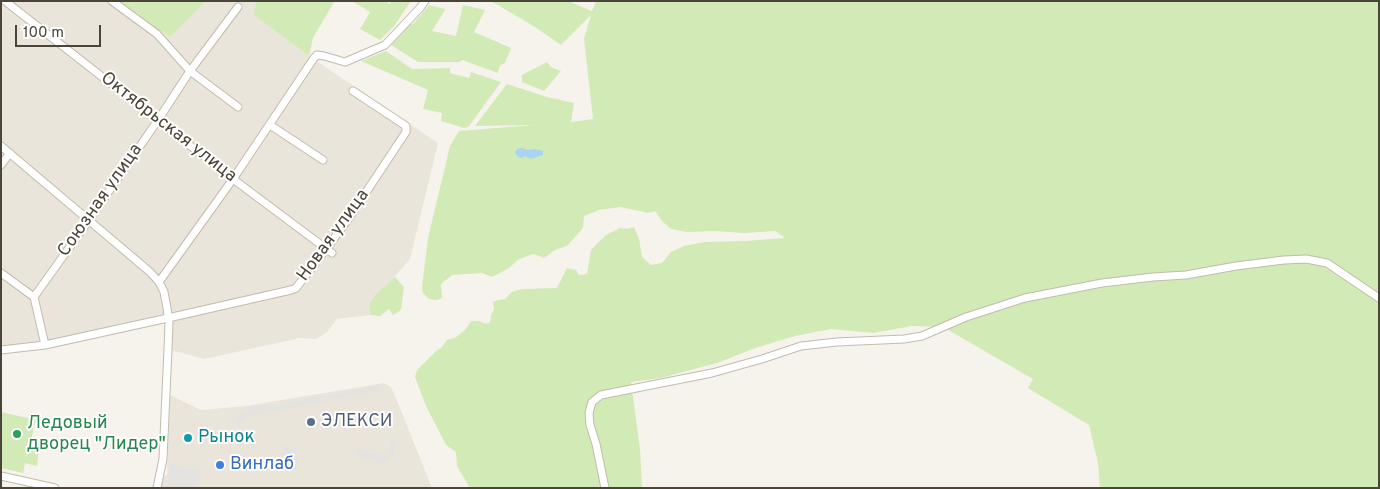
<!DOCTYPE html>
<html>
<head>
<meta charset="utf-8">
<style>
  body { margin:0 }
  #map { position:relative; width:1380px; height:489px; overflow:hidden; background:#f6f3ec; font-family:Overpass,sans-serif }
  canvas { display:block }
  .frame { position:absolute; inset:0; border:2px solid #4b4439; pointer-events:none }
  .scale { position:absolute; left:15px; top:25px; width:86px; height:22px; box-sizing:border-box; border:2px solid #4b4439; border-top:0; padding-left:6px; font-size:15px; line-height:18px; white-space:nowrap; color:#4b4439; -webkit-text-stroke:4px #fff; paint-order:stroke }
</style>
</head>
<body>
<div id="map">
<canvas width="1380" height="489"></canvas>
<div class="frame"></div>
<div class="scale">100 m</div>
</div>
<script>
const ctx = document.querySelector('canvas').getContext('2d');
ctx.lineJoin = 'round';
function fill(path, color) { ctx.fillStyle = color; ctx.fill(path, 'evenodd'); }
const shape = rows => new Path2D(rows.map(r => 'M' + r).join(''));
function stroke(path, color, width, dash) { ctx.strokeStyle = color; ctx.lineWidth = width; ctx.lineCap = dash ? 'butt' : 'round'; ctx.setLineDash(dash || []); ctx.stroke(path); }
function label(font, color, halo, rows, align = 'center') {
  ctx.font = font + ' Overpass,sans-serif'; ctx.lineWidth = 4; ctx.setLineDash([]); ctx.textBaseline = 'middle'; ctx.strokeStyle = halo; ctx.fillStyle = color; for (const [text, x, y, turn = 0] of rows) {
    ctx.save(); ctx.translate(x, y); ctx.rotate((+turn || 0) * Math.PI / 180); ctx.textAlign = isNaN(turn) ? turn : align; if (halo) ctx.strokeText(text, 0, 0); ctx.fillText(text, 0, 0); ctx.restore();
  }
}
const residential = shape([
  [1,1,113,1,170,37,206,1,256,1,255,15,309,56,438,143,410,259,369,305,370,315,337,319,327,332,316,339,300,338,204,359,168,349,168,322,44,349,1,354],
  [384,383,391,387,396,398,432,488,157,488,160,479,167,475,170,395,201,410,246,406]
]);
const green = shape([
  [113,1,206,1,170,37],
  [256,1,333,1,334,2,313,38,309,56,254,15],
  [352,1,385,1,390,4,392,1,411,1,394,26,380,40,360,29,370,12],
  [491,1,568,1,592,11,596,1,1379,1,1379,488,1100,488,1098,463,1089,425,1028,388,1033,379,943,327,912,326,873,333,831,329,795,336,755,348,720,362,661,378,631,382,640,449,642,488,470,488,457,466,456,452,446,445,426,406,415,377,417,370,435,352,441,348,447,340,455,338,466,329,471,321,479,321,486,324,490,322,491,315,494,310,493,302,498,300,505,299,512,292,522,289,557,288,567,268,576,270,579,275,587,274,591,250,606,235,620,228,627,229,634,227,639,239,642,257,651,265,662,263,671,252,684,246,706,242,744,241,785,238,775,231,745,233,715,231,687,232,671,229,662,221,655,211,649,213,620,207,599,210,584,216,583,228,567,246,555,250,544,258,534,254,519,259,509,268,492,277,482,273,452,275,441,284,442,298,436,300,429,299,423,293,422,287,428,238,450,146,459,131,534,125,475,126,507,84,547,97,574,103,571,122,593,119,584,39,591,15,561,45,535,27],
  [429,5,445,9,445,10,432,31,456,36,463,5,485,10,474,32,511,48,505,63,500,65,498,73,462,60,460,62,418,62,391,45,410,24,413,24],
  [386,51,412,69,450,68,450,73,469,78,471,72,501,82,469,126,464,128,441,121,442,113,423,109,428,90,361,61],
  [547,62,551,67,561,71,544,91,522,82,522,75],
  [395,277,404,287,401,310,393,315,389,309,380,316,370,315,369,305,375,295],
  [1,412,36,420,29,447,39,450,37,466,25,463,23,473,1,468]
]);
const parking = shape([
  [380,385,381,391,252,416,237,426,233,422,237,416,250,410,249,406,285,403],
  [391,440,396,440,394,455,389,456,386,460,379,466,374,461,355,457,357,448,388,456],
  [283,446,298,448,296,456,299,457,296,471,289,469,292,457,281,455],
  [170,464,201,470,196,488,165,488,168,481]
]);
const water = shape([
  [522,148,527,150,534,149,543,151,543,155,531,159,525,156,522,158,518,157,515,153,517,149]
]);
const minor = shape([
  [5,1,233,179,332,253],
  [112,1,157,34,190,71,238,107],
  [270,125,323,160],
  [1,146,150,272,159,282,164,292,167,308,169,322,168,349,163,459,157,488],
  [1,165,10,153],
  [1,273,34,297,45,345],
  [159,282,233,179,314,58,317,55,324,56,345,62,385,45,420,8,425,1],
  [34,297,89,220,158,120,190,71,238,7],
  [1,350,45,345,168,318,291,290,296,288,327,248,351,215,406,132,406,126,353,91],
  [1,476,55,488],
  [605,488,596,444,590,425,589,413,592,402,601,395,712,373,762,359,801,346,837,342,904,339,922,336,966,317,1025,298,1102,283,1153,277,1186,275,1236,266,1284,260,1306,259,1327,263,1379,298]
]);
const markers = [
  [311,422,5,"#5c6f8a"],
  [17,434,5,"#2e9e5b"],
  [188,438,5,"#0f9aa8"],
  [220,465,5,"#3f7fe0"]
];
const streetNames = [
  ["Октябрьская улица",168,128,38],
  ["Союзная улица",101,201,-55],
  ["Новая улица",334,236,-54]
];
const serviceNames = [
  ["ЭЛЕКСИ",321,422]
];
const leisureNames = [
  ["Ледовый",27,424],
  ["дворец \"Лидер\"",27,445]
];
const cultureNames = [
  ["Рынок",198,438]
];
const shopNames = [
  ["Винлаб",230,465]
];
fill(residential, '#eae5da');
fill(green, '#d2eab5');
fill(parking, '#e5e3e0');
fill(water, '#a9d4f2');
stroke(minor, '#c2bbae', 9);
stroke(minor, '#fff', 7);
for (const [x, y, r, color] of markers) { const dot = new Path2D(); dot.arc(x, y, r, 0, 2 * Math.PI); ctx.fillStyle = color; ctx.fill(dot); stroke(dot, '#fff', 2); }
label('18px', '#4b4439', '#fff', streetNames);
label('18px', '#4e5e75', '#fff', serviceNames, 'left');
label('18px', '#27864d', '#fff', leisureNames, 'left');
label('18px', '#0d838f', '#fff', cultureNames, 'left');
label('18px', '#366cbe', '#fff', shopNames, 'left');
</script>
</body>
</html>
